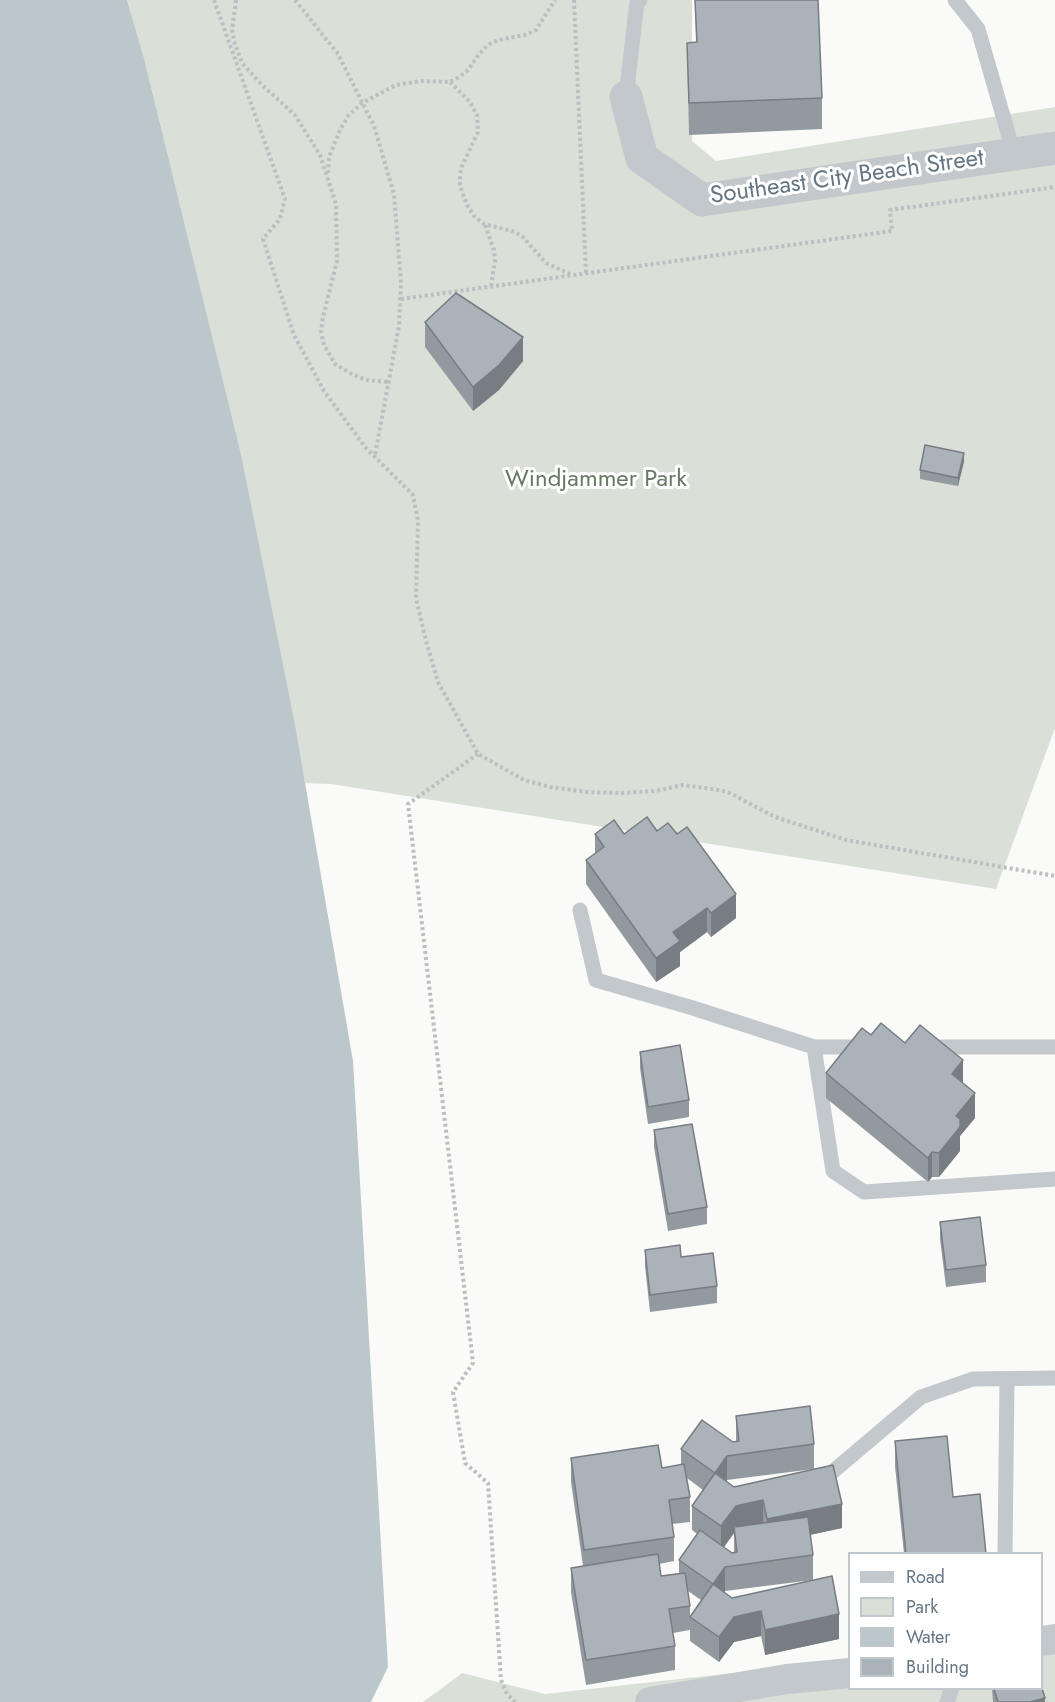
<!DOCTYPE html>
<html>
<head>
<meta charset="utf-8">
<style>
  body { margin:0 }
  #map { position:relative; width:1055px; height:1702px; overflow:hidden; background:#fafaf8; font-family:Jost,sans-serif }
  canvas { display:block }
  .legend { position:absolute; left:848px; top:1552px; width:195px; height:138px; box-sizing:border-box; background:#fff; border:2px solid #c1c8cd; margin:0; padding:8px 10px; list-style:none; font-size:18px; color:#657683 }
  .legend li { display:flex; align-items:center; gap:12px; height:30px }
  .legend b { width:30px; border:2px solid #c1c8cd }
</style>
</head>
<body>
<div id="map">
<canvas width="1055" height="1702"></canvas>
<ul class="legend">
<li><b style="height:8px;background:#c3c8cc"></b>Road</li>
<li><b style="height:16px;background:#dadfd7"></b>Park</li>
<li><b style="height:16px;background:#bbc7cb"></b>Water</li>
<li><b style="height:16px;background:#aab3b9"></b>Building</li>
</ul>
</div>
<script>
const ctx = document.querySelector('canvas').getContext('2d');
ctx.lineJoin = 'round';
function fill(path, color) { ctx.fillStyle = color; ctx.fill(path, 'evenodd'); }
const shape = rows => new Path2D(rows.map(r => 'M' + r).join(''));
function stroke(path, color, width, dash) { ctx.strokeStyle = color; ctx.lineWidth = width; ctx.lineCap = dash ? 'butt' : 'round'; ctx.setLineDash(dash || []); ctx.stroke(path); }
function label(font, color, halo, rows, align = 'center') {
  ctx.font = font + ' Jost,sans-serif'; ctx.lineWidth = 6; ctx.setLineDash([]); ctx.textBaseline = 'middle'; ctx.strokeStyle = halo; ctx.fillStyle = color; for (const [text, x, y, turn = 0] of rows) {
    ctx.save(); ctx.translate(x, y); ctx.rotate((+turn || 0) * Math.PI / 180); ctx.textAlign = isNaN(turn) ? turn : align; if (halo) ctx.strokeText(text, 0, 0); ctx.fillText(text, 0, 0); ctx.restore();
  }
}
const green = shape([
  [127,0,692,0,692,141,716,161,1055,107,1055,728,996,889,331,784,305,783,241,454,144,58],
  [1055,1637,1055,1702,423,1702,462,1673,545,1694,849,1660,850,1688,1042,1688,1042,1639]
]);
const water = shape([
  [0,0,127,0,144,58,241,454,295,725,353,1061,388,1667,371,1702,0,1702]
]);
const path = shape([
  [214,0,285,199,280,219,263,239,294,335,324,391,365,447,413,495,418,521,416,598,426,641,438,682,478,754,524,780,550,787,587,792,621,793,656,791,682,785,713,789,728,792,775,817,846,840,1055,876],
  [236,0,232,30,235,44,242,63,261,84,295,115,320,155,336,204,337,261,323,317,321,331,324,345,335,364,350,373,366,380,388,382],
  [295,0,338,54,374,126,394,194,401,283,399,326,375,455],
  [574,0,586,273],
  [450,82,470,102,477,115,478,132,462,166,460,175,460,186,467,205,475,217,484,224,512,231,522,236,546,263,570,274],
  [328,173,329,157,340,130,348,116,362,103,396,85,421,81,450,82,459,77,468,70,479,54,488,45,498,40,525,35,536,30,555,0],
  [485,225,494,250,495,261,491,286],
  [401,299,892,231,890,210,1055,187],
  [478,754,408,804,473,1363,453,1392,465,1463,488,1483,501,1680,507,1694,515,1702]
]);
const service = shape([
  [955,0,978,29,1014,154],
  [626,97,637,2,640,0],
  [580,910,596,980,693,1008,814,1047,866,1047],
  [814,1047,833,1171,864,1192,1055,1179],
  [929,1047,1055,1047],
  [824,1479,921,1397,973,1379,1055,1378],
  [1005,1554,1007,1379],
  [947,1702,952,1688]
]);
const minor = shape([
  [1042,1641,1055,1639],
  [650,1702,787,1679,850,1673]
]);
const tertiary = shape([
  [626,97,642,158,702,200,1055,148]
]);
const wall = shape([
  [695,0,822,98,822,129,689,135,687,43,696,42],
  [425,322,523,361,499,390,473,411,425,347],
  [964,461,958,486,920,479,920,470],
  [657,831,736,918,711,937,707,932,680,952,680,966,656,982,586,884,586,860,595,853,595,834,624,834],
  [871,1035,905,1043,963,1083,975,1118,960,1136,960,1151,939,1177,932,1177,928,1182,826,1098,826,1073],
  [640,1052,689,1100,689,1117,648,1124,640,1068],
  [654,1130,707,1207,707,1224,668,1231,654,1147],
  [940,1222,986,1265,986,1282,946,1287,940,1239],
  [645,1250,681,1257,717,1286,717,1303,650,1312,645,1266],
  [736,1416,814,1444,814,1469,727,1480,727,1482,734,1487,842,1528,810,1535,813,1555,813,1580,725,1591,724,1592,732,1598,839,1639,765,1655,761,1636,734,1642,719,1662,690,1641,690,1630,673,1633,675,1646,675,1670,586,1685,571,1592,571,1568,583,1566,571,1482,571,1458,662,1468,681,1465,681,1449,736,1441],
  [687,1478,703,1490,692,1506,692,1530,697,1534,679,1560,679,1573,661,1576,659,1564,674,1561,674,1537,672,1524,690,1522,690,1497],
  [734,1533,734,1552,732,1553,724,1547],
  [688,1591,701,1600,690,1616,690,1606],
  [895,1441,953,1497,986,1554,904,1554,895,1466],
  [992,1689,1041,1689,1045,1702,993,1702]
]);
const shadedWall = shape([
  [523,337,523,361,499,390,473,411,473,387],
  [964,453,964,461,958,486,958,478],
  [736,894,736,918,711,937,711,913],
  [707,908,707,932,680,952,680,966,656,982,656,958,673,932],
  [963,1060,963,1085,952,1074],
  [975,1093,975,1118,960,1136,960,1151,939,1177,939,1153,956,1116],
  [932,1152,932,1177,928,1182,928,1158],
  [727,1456,727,1480,715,1498,715,1473],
  [763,1500,763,1525,734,1527,734,1533,721,1551,721,1526,736,1506],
  [842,1504,842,1528,767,1544,767,1519],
  [725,1567,725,1591,713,1609,713,1584],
  [761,1611,761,1636,734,1642,719,1662,719,1637,734,1617],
  [839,1614,839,1639,765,1655,765,1630],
  [1045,1698,1045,1702,1030,1702]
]);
const building = shape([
  [695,0,818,0,822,98,689,103,687,43,697,42,695,0],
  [456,293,523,337,499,365,473,387,425,322,456,293],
  [925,445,964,453,958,478,920,470,925,445],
  [647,817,657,831,668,823,677,834,687,827,736,894,711,913,707,908,673,932,680,941,656,958,586,860,604,847,595,834,614,820,624,834,647,817],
  [881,1023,905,1043,920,1025,963,1060,952,1074,975,1093,956,1116,960,1119,960,1127,939,1153,932,1152,928,1158,826,1073,862,1028,871,1035,881,1023],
  [680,1045,689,1100,648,1107,640,1052,680,1045],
  [692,1124,707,1207,668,1214,654,1130,692,1124],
  [980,1217,986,1265,946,1270,940,1222,980,1217],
  [680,1245,681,1257,713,1253,717,1286,650,1295,645,1250,680,1245],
  [810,1406,814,1444,727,1456,715,1473,734,1487,833,1465,842,1504,767,1519,763,1500,736,1506,721,1526,692,1506,715,1473,681,1449,702,1420,733,1442,739,1441,736,1416,810,1406],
  [947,1436,953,1497,980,1494,986,1554,906,1554,895,1441,947,1436],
  [658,1445,662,1468,684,1464,690,1497,669,1500,674,1537,584,1550,571,1458,658,1445],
  [808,1517,813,1555,725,1567,713,1584,679,1560,700,1530,732,1553,737,1552,734,1527,808,1517],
  [658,1554,661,1576,685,1573,690,1606,669,1609,675,1646,586,1660,571,1568,658,1554],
  [832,1576,839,1614,765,1630,761,1611,734,1617,719,1637,690,1617,713,1584,732,1598,832,1576],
  [1041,1685,1045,1698,1030,1702,998,1702,994,1689,1041,1689,1041,1685]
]);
const streetNames = [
  ["Southeast City Beach Street",847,178,-8]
];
const parkNames = [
  ["Windjammer Park",596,480]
];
fill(green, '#dadfd7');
fill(water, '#bbc7cb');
stroke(path, '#bbbfc2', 4, [3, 3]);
stroke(service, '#c3c8cc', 15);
stroke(minor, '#c3c8cc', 30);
stroke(tertiary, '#c3c8cc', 33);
fill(wall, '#929a9f');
fill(shadedWall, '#777d82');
fill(building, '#aab3b9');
stroke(building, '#777d82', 1.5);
label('24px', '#657683', '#fff', streetNames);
label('24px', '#687a64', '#fff', parkNames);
</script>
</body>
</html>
